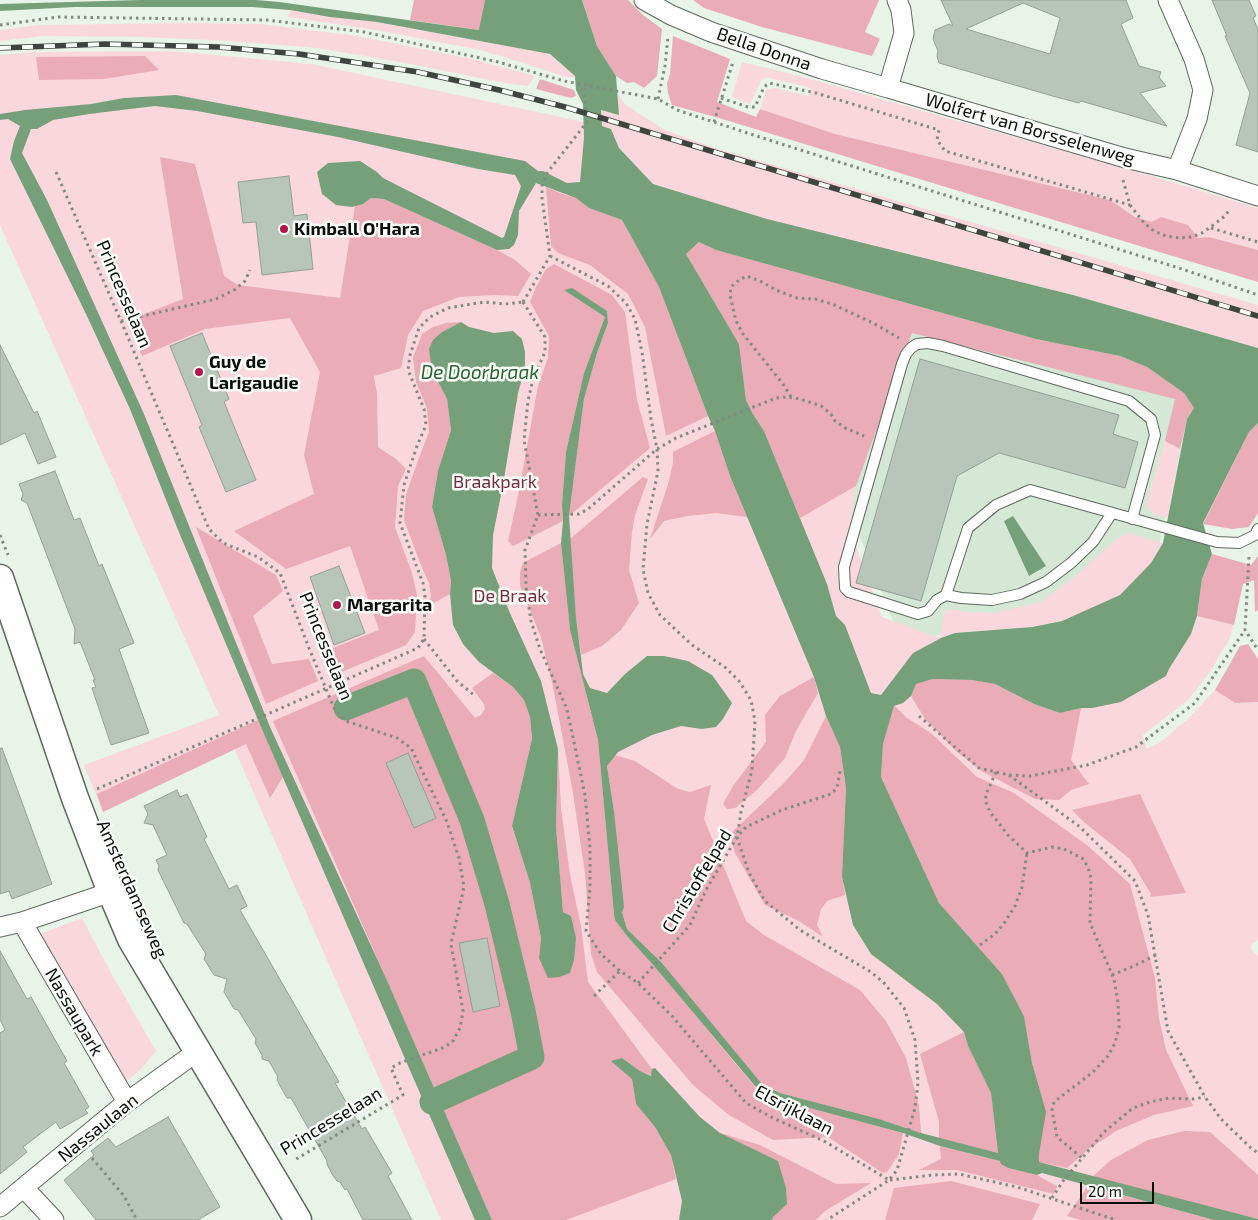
<!DOCTYPE html>
<html>
<head>
<meta charset="utf-8">
<style>
  body { margin:0 }
  #map { position:relative; width:1258px; height:1220px; overflow:hidden; background:#e7f4e7; font-family:"Exo 2",sans-serif }
  canvas { display:block }
  .scale { position:absolute; left:1080px; top:1182px; width:74px; height:22px; box-sizing:border-box; border:2px solid #090e0a; border-top:0; padding-left:6px; font-size:15px; line-height:18px; white-space:nowrap; color:#090e0a; -webkit-text-stroke:4px #fafffa; paint-order:stroke }
</style>
</head>
<body>
<div id="map">
<canvas width="1258" height="1220"></canvas>
<div class="scale">20 m</div>
</div>
<script>
const ctx = document.querySelector('canvas').getContext('2d');
ctx.lineJoin = 'round';
function fill(path, color) { ctx.fillStyle = color; ctx.fill(path, 'evenodd'); }
const shape = rows => new Path2D(rows.map(r => 'M' + r).join(''));
function stroke(path, color, width, dash) { ctx.strokeStyle = color; ctx.lineWidth = width; ctx.lineCap = dash ? 'butt' : 'round'; ctx.setLineDash(dash || []); ctx.stroke(path); }
function label(font, color, halo, rows, align = 'center') {
  ctx.font = font + ' "Exo 2",sans-serif'; ctx.lineWidth = 5; ctx.setLineDash([]); ctx.textBaseline = 'middle'; ctx.strokeStyle = halo; ctx.fillStyle = color; for (const [text, x, y, turn = 0] of rows) {
    ctx.save(); ctx.translate(x, y); ctx.rotate((+turn || 0) * Math.PI / 180); ctx.textAlign = isNaN(turn) ? turn : align; if (halo) ctx.strokeText(text, 0, 0); ctx.fillText(text, 0, 0); ctx.restore();
  }
}
const built = shape([
  [918,252,1193,393,1154,567,1053,619,901,641,848,507]
]);
const green = shape([
  [290,10,377,22,550,54,575,76,575,78,562,76,524,63,480,50,376,30,288,17],
  [181,23,260,24,358,36,472,59,535,76,528,86,505,83,406,63,317,48,231,41,144,37,43,36,0,41,0,30,40,25],
  [172,51,312,64,584,122,628,158,619,148,611,129,602,126,601,110,619,115,618,95,626,105,665,130,718,149,1258,305,1258,348,1073,295,907,254,846,492,856,486,849,528,882,617,940,638,945,611,952,609,966,612,996,613,1041,602,1073,578,1117,539,1127,533,1163,543,1151,563,1120,595,1092,609,1062,621,1032,627,955,633,913,653,903,667,1166,676,1169,669,1191,634,1197,616,1234,625,1228,643,1222,650,1213,668,1188,700,1143,735,1146,749,1162,741,1189,718,1215,690,1235,703,1258,702,1258,940,1252,944,1251,949,1258,956,1258,1220,441,1220,234,748,103,812,84,765,219,715,0,225,0,55,36,52],
  [742,62,811,79,1162,179,1258,208,1258,250,1209,237,1197,238,1136,217,1110,200,835,134,760,109,766,90,774,88,809,96,811,88,766,77,761,81,750,104,732,97],
  [1165,441,1180,449,1168,518,1155,515,1147,507,1149,494],
  [82,918,110,971,156,1051,141,1069,125,1083,38,935]
]);
const forest = shape([
  [414,0,485,0,480,30,410,20],
  [582,0,628,0,643,15,662,29,657,76,644,88,634,82,627,83,616,76,597,46],
  [693,0,879,0,865,32,880,39,872,56,762,27,704,8],
  [673,36,730,59,717,102,756,117,760,109,835,134,1110,200,1135,217,1152,222,1161,217,1188,225,1198,238,1209,237,1258,250,1258,282,719,118,672,105,668,93,667,83,670,74],
  [145,56,159,70,104,79,39,80,36,57],
  [540,79,574,90,576,96,571,98,536,89],
  [160,157,195,164,224,276,238,285,340,298,355,206,363,204,371,198,384,199,497,250,515,260,531,274,518,296,495,295,459,297,423,311,408,335,401,368,374,376,377,394,378,447,396,459,406,469,398,486,395,527,412,573,417,595,415,632,406,645,332,676,320,653,379,630,350,546,286,569,234,531,314,494,304,455,320,372,290,318,205,329,142,356,126,321,183,299],
  [546,187,562,194,576,198,589,208,622,220,659,287,708,416,666,436,645,327,628,294,590,265,558,253,551,246],
  [699,242,716,250,1036,339,1120,356,1147,367,1184,393,1194,408,1187,419,1180,449,1165,441,1175,399,912,333,856,486,800,518,764,431,753,414,746,400,739,344,686,254],
  [554,264,612,295,625,312,637,400,650,448,569,516,584,399,597,353,608,323,607,311,565,290,605,317,584,373,566,452,562,505,563,521,513,546,508,541,519,491,538,386,548,358,549,336,530,302,536,287,546,269],
  [461,322,442,332,432,370,447,399,451,430,438,471,432,507,446,555,451,581,450,594,428,606,431,596,429,583,422,568,404,520,406,495,417,463,429,432,427,408,416,382,413,358,422,334,433,327,446,323],
  [1258,423,1258,513,1249,527,1232,529,1203,524,1249,432],
  [715,431,730,476,747,517,716,513,688,516,664,521,650,539,669,481,673,462,673,452],
  [643,477,648,479,635,515,632,532,629,570,639,603,621,630,602,646,581,655,576,617,570,539],
  [196,527,276,575,283,591,253,616,272,664,309,659,318,681,266,704],
  [561,543,570,630,598,740,614,915,615,920,627,936,654,966,755,1087,772,1098,903,1133,899,1154,887,1172,883,1173,828,1137,773,1140,729,1115,693,1085,597,972,591,954,585,873,572,787,552,682,541,637,520,586,520,572,523,563],
  [1212,554,1251,565,1258,556,1258,610,1255,612,1254,580,1243,584,1234,625,1197,616,1202,579],
  [1248,644,1258,659,1258,702,1235,703,1215,690,1240,646],
  [424,656,475,718,481,715,485,709,484,704,472,688,493,673,513,687,524,700,530,717,532,739,512,827,530,883,541,938,539,958,571,916,563,912,556,827,558,749,561,808,570,875,581,926,588,982,652,1069,652,1076,640,1071,622,1058,632,1079,636,1104,655,1127,671,1155,676,1179,566,1220,492,1220,273,721],
  [814,677,818,693,796,731,785,758,757,790,735,808,727,809,723,804,733,786,766,742,765,715,780,696],
  [933,679,972,680,995,684,1034,704,1060,713,1081,708,1071,760,1089,784,1071,790,1059,800,1035,799,983,772,956,751,925,719,911,696,916,684],
  [894,705,907,718,931,733,977,777,1014,793,1088,846,1130,884,1155,978,1159,1018,1166,1050,1193,1106,1154,1115,1118,1130,1090,1148,1067,1168,1039,1162,1032,1063,1024,1016,1002,974,939,903,881,777,883,744],
  [826,716,840,747,846,788,842,877,845,895,827,901,821,909,817,925,823,937,799,921,765,905,735,853,730,834,784,783,804,760],
  [258,720,283,777,270,798,246,744,103,812,97,794],
  [615,755,635,761,678,789,690,792,711,785,704,819,746,921,764,935,860,990,886,1021,906,1058,919,1105,921,1133,879,1119,780,1093,762,1084,662,963,627,929,622,912,614,811,607,766],
  [1140,794,1186,893,1150,897,1151,894,1130,859,1084,822,1072,810],
  [964,1032,968,1046,991,1093,998,1153,939,1138,939,1122,920,1054],
  [1184,1131,1210,1132,1258,1175,1258,1219,1092,1177,1111,1160,1148,1140],
  [720,1133,760,1145,836,1184,871,1183,825,1211,816,1220,773,1220],
  [940,1146,1000,1161,1008,1168,1037,1175,1057,1186,1054,1194,957,1170,919,1170,941,1159],
  [951,1181,1040,1204,1032,1220,885,1220,894,1188],
  [1088,1186,1214,1220,1081,1220,1067,1216]
]);
const water = shape([
  [141,0,256,0,279,2,479,30,485,0,582,0,597,46,616,76,619,115,601,110,602,126,611,129,619,148,653,184,767,219,1073,295,1258,348,1258,423,1249,432,1203,523,1212,554,1202,579,1197,616,1191,634,1169,669,1166,676,1121,702,1092,708,1081,708,1060,713,1034,704,995,684,972,680,933,679,916,684,911,696,903,703,894,706,883,744,881,777,939,903,1002,974,1024,1016,1032,1063,1046,1112,1039,1154,1039,1162,1258,1219,1258,1220,1214,1220,1042,1173,1037,1175,1008,1168,1001,1164,1000,1161,940,1146,903,1133,772,1098,755,1086,654,966,627,936,615,920,614,915,598,740,570,630,561,543,563,521,562,505,566,452,584,373,605,317,564,290,572,288,607,311,608,323,597,353,584,399,569,516,576,617,583,674,590,688,607,693,625,674,647,656,664,656,688,661,712,675,732,703,723,719,716,727,702,729,681,726,652,735,618,752,607,766,614,811,624,907,622,912,627,929,662,963,762,1084,780,1093,879,1119,921,1133,998,1153,991,1093,968,1046,964,1032,937,1004,871,954,853,925,842,877,846,788,840,747,826,716,814,677,730,476,715,431,708,416,659,287,622,220,589,208,576,198,536,183,519,211,518,235,514,245,509,249,497,250,384,199,371,198,363,204,352,207,336,205,322,194,317,172,328,163,360,161,377,172,383,178,502,238,504,237,521,186,515,175,478,169,338,137,197,111,155,106,89,114,53,120,37,129,31,129,22,153,47,200,144,414,270,727,385,976,492,1220,475,1220,258,720,178,530,130,409,86,314,10,159,14,141,20,126,8,119,0,120,0,114,25,110,91,104,124,98,176,95,525,161,538,171,543,171,567,183,580,182,584,138,583,104,576,90,575,76,550,54,377,22,330,17,290,10,252,7,75,7,0,11,0,4],
  [699,242,716,250,1036,339,1120,356,1147,367,1184,393,1194,408,1187,419,1163,543,1151,563,1120,595,1062,621,1032,627,955,633,941,638,913,653,881,695,871,693,845,625,836,616,827,584,764,431,753,414,746,400,739,344,686,254],
  [461,322,469,327,494,333,513,331,522,339,525,352,525,368,518,393,503,485,493,535,492,568,509,611,541,681,558,749,556,827,563,912,571,916,576,938,574,960,570,973,559,977,548,978,539,958,541,938,530,883,512,826,532,739,530,717,524,700,513,687,479,662,463,644,453,625,450,594,451,581,446,555,432,507,438,471,451,430,447,399,432,370,429,349,433,340,442,332],
  [1013,516,1046,566,1029,576,1004,521],
  [622,1058,640,1071,651,1076,652,1069,655,1068,700,1117,720,1133,778,1161,786,1188,787,1204,772,1218,773,1220,679,1220,682,1201,671,1155,655,1127,636,1104,632,1079,611,1061]
]);
const canal = shape([
  [346,708,414,681,472,820,497,904,523,1011,532,1057,432,1102]
]);
const building = shape([
  [941,0,1126,0,1133,18,1121,24,1139,66,1161,72,1159,77,1166,86,1140,93,1167,126,1081,101,1079,103,1056,97,939,63,937,56,938,51,933,39,935,30,949,24,953,26,941,0],
  [1023,3,1060,18,1050,54,966,29,1023,3],
  [1212,0,1249,0,1256,16,1253,18,1258,29,1258,152,1236,145,1250,93,1225,36,1227,36,1212,0],
  [289,176,294,216,307,214,313,269,262,275,256,222,243,223,238,182,289,176],
  [202,333,229,399,224,402,256,480,226,492,199,427,202,425,170,346,202,333],
  [0,345,34,413,37,411,56,457,38,464,25,433,0,445,0,345],
  [920,359,1119,415,1113,434,1138,442,1125,488,999,453,957,476,921,601,856,583,920,359],
  [55,471,74,520,80,518,99,566,102,564,134,643,119,649,149,733,111,745,92,688,96,687,93,680,95,680,80,642,74,644,75,629,27,503,21,500,23,494,19,484,55,471],
  [339,566,365,633,334,645,310,577,339,566],
  [2,748,52,884,12,899,9,891,0,894,0,749,2,748],
  [408,753,436,818,414,828,386,763,408,753],
  [177,790,180,797,187,794,207,837,204,839,229,889,237,885,247,906,240,910,339,1082,335,1083,362,1129,365,1127,392,1173,388,1176,412,1220,363,1220,347,1189,345,1190,340,1182,337,1181,332,1174,327,1164,327,1161,291,1098,287,1098,283,1091,277,1080,278,1077,269,1061,262,1059,262,1055,255,1043,256,1039,238,1010,234,1009,224,992,227,979,214,975,204,959,206,954,187,924,184,923,158,870,159,866,156,860,167,855,153,825,144,823,148,814,144,806,177,790],
  [487,938,500,1006,473,1012,459,943,487,938],
  [0,951,27,999,31,997,45,1022,67,1061,64,1063,89,1107,85,1110,88,1113,60,1129,56,1122,23,1147,27,1152,0,1174,0,1033,5,1030,0,1019,0,951],
  [168,1117,220,1207,198,1220,96,1220,64,1180,94,1155,91,1151,108,1138,116,1147,168,1117]
]);
const path = shape([
  [0,25,58,17,267,20,364,32,498,62,564,81,658,99,677,110,775,142,1182,269,1258,295],
  [721,98,748,107,755,107,764,87,769,83,816,93,939,130,937,140,945,151,1130,205],
  [658,99,665,66,668,36],
  [714,122,733,62],
  [56,172,121,321,209,529,223,543,258,557,280,573,309,648,334,708,346,721,397,738,411,748,447,822,459,858,464,887,451,944,463,1011,460,1028,453,1041,445,1047,400,1063,391,1068,403,1095,293,1161],
  [1123,180,1130,205,1144,223,1154,231,1166,236,1179,238,1192,237,1204,232,1225,216,1230,209],
  [1211,228,1258,242],
  [550,256,608,286,626,303,635,319,642,352,651,419,657,449,658,471,647,524,643,569,648,593,660,615,692,645,726,668,739,681,751,700,755,721,752,770,741,812,737,837,749,873,765,901,800,930,871,972,884,983,904,1008,915,1040,918,1083,915,1108,897,1170,889,1180,827,1220],
  [523,302,545,337,545,352,533,379,528,401,524,440,538,515,525,550,526,587,531,621,540,649,567,709,585,795,590,848,590,888,586,931,601,954,620,971,638,983,672,1016,746,1103,773,1118,824,1141,889,1180],
  [523,302,550,256,542,198,542,186,547,173,587,122,584,86],
  [121,321,216,299,234,290,245,281,250,270],
  [791,397,783,384,743,334,736,321,730,295,731,287,739,280,747,276,760,281,776,290,797,298,815,299,832,304,875,324,899,338],
  [538,515,579,514,588,509,657,449,676,438,776,398,787,397,800,399,821,406,831,414,835,421,845,428,864,436],
  [0,535,8,555],
  [1249,557,1245,630,1258,650],
  [424,639,457,681,475,696],
  [919,716,979,768,1009,775,1030,776,1087,765,1136,747,1195,703,1245,630],
  [996,772,987,792,985,800,990,812,1008,835,1027,853,1052,847,1064,849,1082,858,1088,867,1091,878,1090,923,1114,979,1118,1002,1119,1027,1115,1043,1108,1056,1093,1072,1054,1102,1052,1110,1057,1137,1082,1158],
  [1009,775,1080,827,1135,881,1148,915,1168,1031,1205,1097,1221,1119,1251,1148,1258,1153],
  [97,789,418,648,424,639,425,595,423,583,400,523,404,485,417,446,426,425,424,409,408,370,410,355,419,328,430,317,448,308,484,302,505,304,523,302],
  [980,945,995,934,1005,922,1015,906,1022,887,1027,853],
  [1112,975,1134,966,1156,955],
  [638,983,690,925,706,890,737,837,746,827,782,810,831,794,837,788,840,771],
  [594,996,620,971],
  [92,1158,124,1196,137,1220],
  [890,1180,932,1175,959,1174,1017,1187,1116,1220],
  [1052,1198,1063,1181,1104,1132,1133,1108,1150,1102,1169,1098,1193,1099,1205,1097]
]);
const lane = shape([
  [1112,513,1093,542,1071,563,1046,582,1020,594,992,600,961,598,946,595,937,600,928,611,918,614,849,592,845,588,844,567,902,364,906,354,911,348,917,344,928,343,943,346,1129,401,1151,419,1155,435,1132,519],
  [946,595,968,528,996,505,1030,490,1217,542,1239,543,1255,535,1258,529]
]);
const street = shape([
  [644,0,671,15,711,32,822,69,888,88],
  [897,0,901,10,904,33,888,88,1125,158,1177,170,1258,196],
  [1168,0,1194,59,1203,90,1197,119,1177,170],
  [22,922,127,1102],
  [0,927,22,922,111,892],
  [24,1188,54,1220],
  [0,1207,127,1102,198,1051]
]);
const secondary = shape([
  [0,578,75,798,111,892,131,939,298,1220]
]);
const rail = shape([
  [0,48,105,44,218,47,299,54,418,72,499,90,565,107,1258,316]
]);
const markers = [
  [284,229,5,"#ac194b"],
  [199,372,5,"#ac194b"],
  [337,605,5,"#ac194b"]
];
const streetNames = [
  ["Bella Donna",764,49,19],
  ["Wolfert van Borsselenweg",1030,129,16],
  ["Princesselaan",124,294,67],
  ["Princesselaan",326,646,68],
  ["Christoffelpad",697,881,-59],
  ["Amsterdamseweg",132,889,66],
  ["Nassaupark",74,1012,60],
  ["Elsrijklaan",794,1110,28],
  ["Princesselaan",331,1121,-31],
  ["Nassaulaan",98,1128,-39]
];
const poiNames = [
  ["Kimball O'Hara",294,229],
  ["Guy de",209,362],
  ["Larigaudie",209,383],
  ["Margarita",347,605]
];
const parkNames = [
  ["Braakpark",495,482],
  ["De Braak",510,596]
];
const waterNames = [
  ["De Doorbraak",480,373]
];
fill(built, '#d5e8d6');
fill(green, '#fad7dc');
fill(forest, '#eaacb6');
fill(water, '#76a07a');
stroke(canal, '#76a07a', 25);
fill(building, '#b8c5b9');
stroke(building, '#94a094', 1);
stroke(lane, '#5e695e', 12);
stroke(street, '#5e695e', 21);
stroke(secondary, '#5e695e', 29);
stroke(path, '#818b82', 3, [2.5, 4]);
stroke(lane, '#fff', 10);
stroke(street, '#fff', 19);
stroke(secondary, '#fff', 26);
stroke(rail, '#3e453f', 5.5);
stroke(rail, '#fafffa', 4, [11]);
for (const [x, y, r, color] of markers) { const dot = new Path2D(); dot.arc(x, y, r, 0, 2 * Math.PI); ctx.fillStyle = color; ctx.fill(dot); stroke(dot, '#fafffa', 2); }
label('18px', '#090e0a', '#fafffa', streetNames);
label('bold 18px', '#090e0a', '#fafffa', poiNames, 'left');
label('18px', '#742c3d', '#fafffa', parkNames);
label('italic 19px', '#266330', '#fafffa', waterNames);
</script>
</body>
</html>
